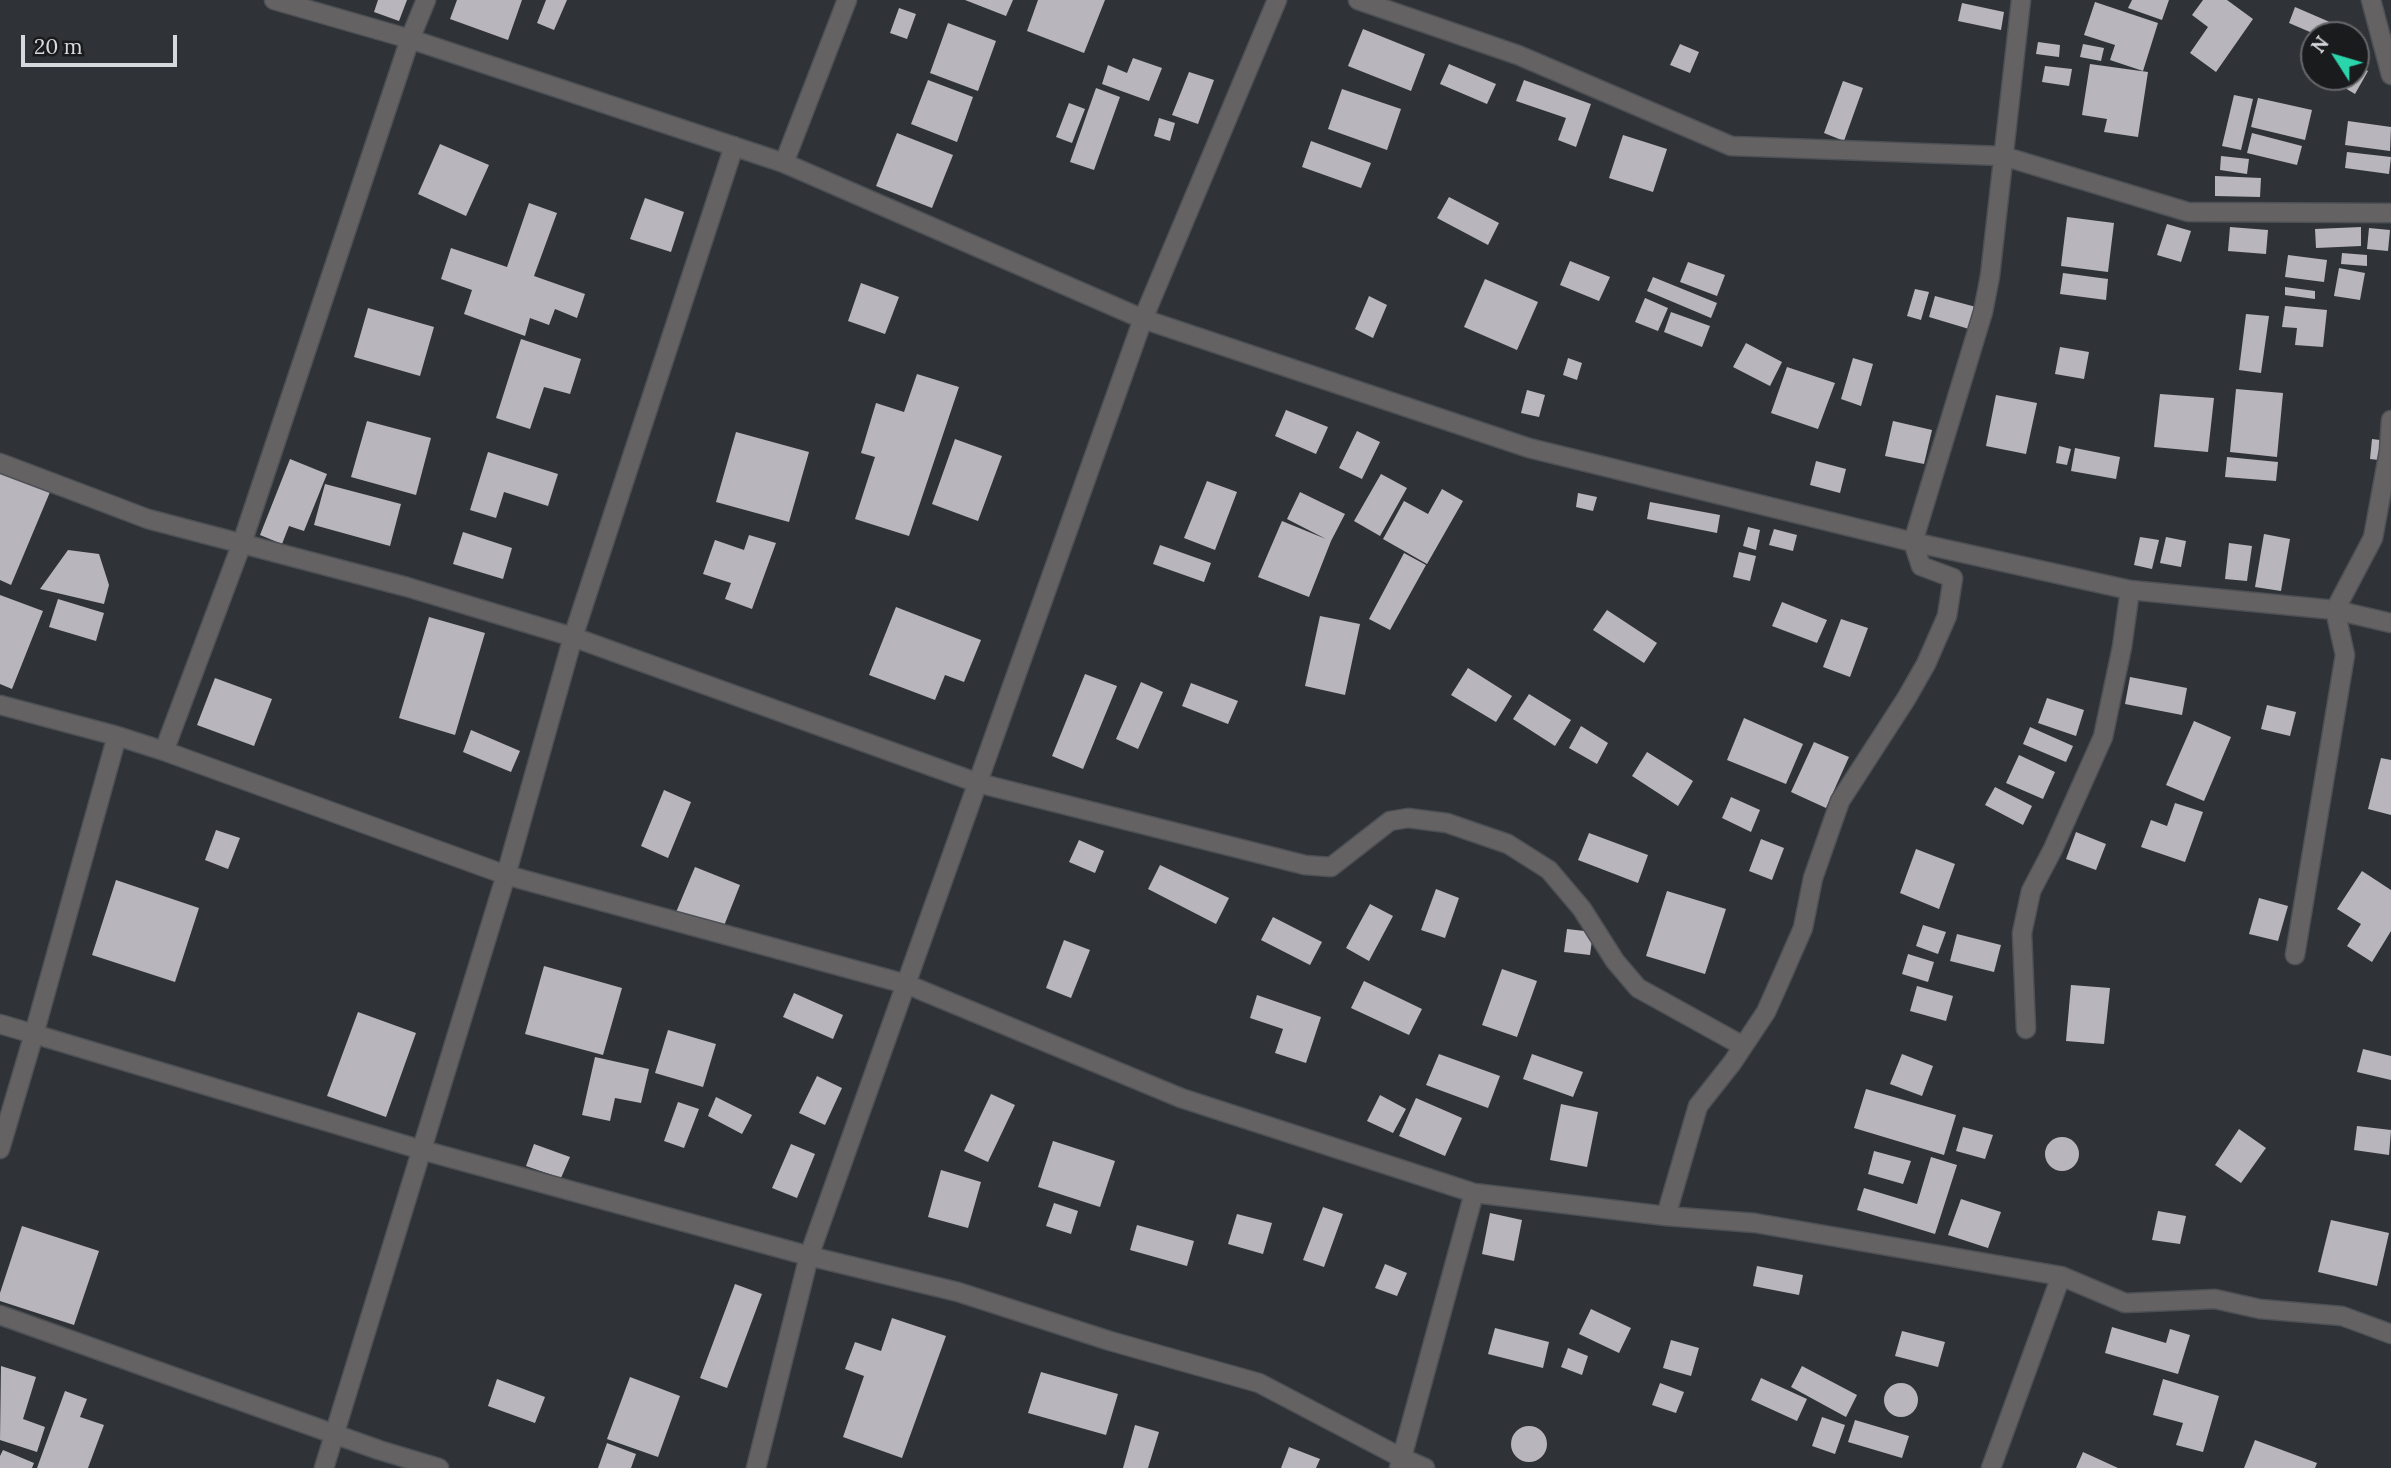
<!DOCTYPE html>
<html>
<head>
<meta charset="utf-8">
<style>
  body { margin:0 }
  #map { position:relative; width:2391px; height:1468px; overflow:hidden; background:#2f3337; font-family:Lora,serif }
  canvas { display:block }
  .north { position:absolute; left:2300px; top:21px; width:70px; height:70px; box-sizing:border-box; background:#191b1d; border:2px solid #65676a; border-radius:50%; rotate:307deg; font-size:19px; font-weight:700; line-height:28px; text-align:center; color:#d7dadd }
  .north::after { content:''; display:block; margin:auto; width:24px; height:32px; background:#2bd5ac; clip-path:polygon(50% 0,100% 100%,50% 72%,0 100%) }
  .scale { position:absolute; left:21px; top:35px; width:156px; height:32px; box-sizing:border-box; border:4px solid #d7dadd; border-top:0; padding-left:9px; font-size:21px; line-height:24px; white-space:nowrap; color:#d7dadd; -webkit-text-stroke:5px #191b1d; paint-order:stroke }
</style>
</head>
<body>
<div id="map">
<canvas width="2391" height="1468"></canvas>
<div class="north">N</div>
<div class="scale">20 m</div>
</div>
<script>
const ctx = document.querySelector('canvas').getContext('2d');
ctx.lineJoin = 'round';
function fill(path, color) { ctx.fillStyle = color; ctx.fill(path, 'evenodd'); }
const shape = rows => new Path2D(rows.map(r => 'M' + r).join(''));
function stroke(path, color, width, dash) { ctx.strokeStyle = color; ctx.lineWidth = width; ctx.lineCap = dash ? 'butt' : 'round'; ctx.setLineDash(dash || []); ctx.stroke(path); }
const building = shape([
  [378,0,407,0,399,21,374,12],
  [457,0,522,0,508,40,450,19],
  [546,0,567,0,554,30,537,23],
  [965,0,1013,0,1006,16],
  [1038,0,1105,0,1084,53,1027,31],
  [2132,0,2169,0,2162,20,2128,8],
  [2203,0,2227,0,2253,19,2216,72,2190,53,2208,27,2192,15],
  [2095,2,2158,23,2143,71,2110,60,2115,45,2084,35],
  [1962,3,2004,12,2001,30,1958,21],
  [2295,7,2339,26,2335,35,2317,35,2289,23],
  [899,8,916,14,907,39,890,33],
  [948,23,996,41,978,91,930,73],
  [1363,29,1425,54,1411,91,1348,66],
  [2038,42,2060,45,2059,57,2036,54],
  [1680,44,1699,52,1690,73,1670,65],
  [2083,44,2104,48,2101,61,2080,57],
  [1133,58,1162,68,1149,101,1102,84,1108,65,1127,73],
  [1449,64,1496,84,1487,104,1440,84],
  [2090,64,2148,72,2138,137,2104,132,2107,119,2082,115],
  [2356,64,2368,71,2355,94,2335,82,2338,77,2356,77],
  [2045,66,2072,69,2069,86,2042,82],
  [1189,72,1214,80,1198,124,1172,115],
  [928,80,973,97,957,142,911,124],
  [1524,80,1591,104,1576,147,1558,140,1566,118,1516,101],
  [1843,81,1863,88,1844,141,1824,133],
  [1096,88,1120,97,1094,170,1070,162],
  [1342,89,1401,109,1387,150,1328,129],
  [2234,95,2253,99,2241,150,2222,146],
  [2258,98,2312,110,2305,140,2251,127],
  [1069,103,1085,109,1072,143,1056,137],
  [1159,118,1175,123,1170,141,1154,136],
  [2348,121,2391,127,2390,151,2345,145],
  [897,133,953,155,932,208,876,186],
  [2252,133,2302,146,2297,165,2247,153],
  [1623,135,1667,149,1653,192,1609,178],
  [1311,141,1371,163,1361,188,1302,167],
  [440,144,489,165,466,216,418,194],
  [2347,152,2391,157,2389,174,2345,168],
  [2221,156,2249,159,2247,174,2220,170],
  [2215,176,2261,178,2260,197,2215,196],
  [1449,197,1499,223,1488,245,1437,218],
  [645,198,684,212,671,252,630,239],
  [529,203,557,213,534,276,585,294,577,318,555,309,549,325,530,318,525,336,464,314,472,290,441,279,451,248,507,267],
  [2067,217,2114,223,2108,272,2061,266],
  [2167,224,2191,231,2181,262,2157,255],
  [2230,227,2268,230,2266,254,2228,251],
  [2361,227,2361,246,2316,248,2315,229],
  [2369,228,2390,230,2388,251,2367,249],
  [2342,253,2367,255,2367,266,2341,264],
  [2288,255,2327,260,2324,282,2285,277],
  [1570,261,1610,277,1599,301,1560,285],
  [1688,262,1725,275,1717,296,1680,282],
  [2339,268,2365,273,2360,300,2334,296],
  [2063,273,2108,279,2106,300,2060,294],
  [1653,277,1717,303,1711,318,1647,291],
  [1485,279,1538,302,1517,350,1464,327],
  [861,283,899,297,885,334,848,321],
  [2285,287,2315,291,2315,299,2285,295],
  [1915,289,1929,292,1921,320,1907,316],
  [1369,296,1387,305,1373,338,1355,329],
  [1935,296,1976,307,1969,329,1929,317],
  [1645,298,1668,308,1658,331,1635,322],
  [2285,306,2327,310,2323,347,2295,345,2297,328,2282,327],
  [368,308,434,327,420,376,354,357],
  [1671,312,1710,326,1702,347,1664,332],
  [2246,314,2269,316,2261,373,2239,370],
  [521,339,581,359,570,394,544,387,530,429,496,418],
  [1746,343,1782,362,1770,386,1733,367],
  [2060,347,2089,352,2084,379,2055,374],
  [1568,358,1582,363,1577,380,1563,375],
  [1853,358,1873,364,1861,406,1841,399],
  [1787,367,1835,383,1818,429,1771,413],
  [917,374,959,387,909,536,855,519,875,457,861,453,876,403,904,412],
  [2236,389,2283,393,2277,457,2230,452],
  [1527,390,1545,395,1539,417,1521,413],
  [2160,394,2214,398,2208,452,2154,447],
  [1996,395,2037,403,2026,454,1986,446],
  [1286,410,1328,427,1316,454,1275,436],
  [367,421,431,438,416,495,351,477],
  [1893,421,1932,430,1924,464,1885,456],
  [1357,431,1380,442,1362,479,1339,468],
  [736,432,809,452,789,522,716,502],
  [955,439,1002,456,978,521,932,504],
  [2372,439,2380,440,2379,460,2370,459],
  [2059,446,2071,449,2067,465,2056,463],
  [2075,448,2120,457,2116,479,2071,471],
  [488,452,558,474,548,506,504,492,496,518,470,510],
  [2227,457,2278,462,2276,481,2225,477],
  [290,459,327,474,304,531,289,526,282,544,260,535],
  [1816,461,1846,469,1840,493,1810,485],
  [0,472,50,492,11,585,0,580],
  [1381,474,1407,488,1380,536,1354,521],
  [1207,481,1237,492,1215,550,1184,538],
  [325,484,401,504,390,546,314,525],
  [1442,489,1463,501,1427,564,1383,539,1404,501,1428,514],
  [1300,492,1345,514,1331,541,1309,597,1258,577,1282,521,1326,539,1287,519],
  [1578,493,1597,497,1593,511,1576,507],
  [1650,502,1720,515,1717,533,1647,519],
  [1748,527,1760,530,1756,550,1743,546],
  [1774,529,1797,535,1793,551,1769,545],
  [463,532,512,548,503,579,453,564],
  [2264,534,2290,539,2281,591,2255,587],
  [749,535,776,543,752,609,725,599,731,583,703,574,715,540,744,550],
  [2140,537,2159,540,2152,569,2134,565],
  [2166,537,2186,541,2181,567,2160,563],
  [2229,543,2252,546,2247,581,2225,579],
  [1160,545,1211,563,1204,582,1153,564],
  [68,550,99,554,109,585,104,604,40,589],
  [1739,552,1756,556,1750,581,1733,577],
  [1404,553,1426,565,1390,630,1369,619],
  [0,595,43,611,12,689,0,684],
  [58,599,104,613,96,641,49,627],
  [1782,602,1827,620,1817,643,1772,626],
  [896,607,981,640,964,682,945,675,935,700,869,675],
  [1607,610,1657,643,1644,663,1593,630],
  [1320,616,1360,624,1345,695,1305,686],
  [429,617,485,633,455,735,399,718],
  [1841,619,1868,628,1850,677,1823,667],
  [1468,668,1512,696,1496,722,1451,695],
  [1085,674,1117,686,1083,769,1052,756],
  [2130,677,2187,688,2182,715,2125,704],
  [215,678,272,699,254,746,197,725],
  [1141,682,1163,692,1138,749,1116,739],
  [1191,683,1238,701,1228,724,1182,706],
  [1529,694,1571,720,1555,746,1513,719],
  [2047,698,2084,710,2076,736,2038,723],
  [2267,705,2296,712,2290,736,2261,729],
  [1744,718,1803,744,1786,784,1727,760],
  [2194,721,2231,737,2204,801,2166,785],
  [1581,726,1608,743,1597,764,1569,748],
  [2030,727,2073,746,2066,762,2023,744],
  [471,730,520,751,511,772,463,752],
  [1814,742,1849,757,1826,808,1791,792],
  [1647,752,1693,781,1678,806,1632,776],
  [2019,755,2055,772,2043,799,2006,783],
  [2381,758,2391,760,2391,815,2368,809],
  [1995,787,2032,806,2023,825,1985,805],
  [664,790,691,802,668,858,641,846],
  [1731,797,1760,810,1751,832,1722,818],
  [2175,803,2203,812,2185,862,2141,847,2151,820,2167,826],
  [216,830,240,838,228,869,205,860],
  [2076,832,2106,844,2096,870,2066,859],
  [1589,833,1648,855,1638,883,1578,860],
  [1761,839,1784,848,1772,880,1749,871],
  [1079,840,1104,851,1095,873,1069,862],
  [1916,849,1955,864,1939,909,1900,893],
  [1160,865,1229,898,1216,924,1148,889],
  [695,867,740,885,720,936,674,917],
  [2362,871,2391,890,2391,931,2372,962,2347,946,2361,924,2337,909],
  [116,880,199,908,175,982,92,955],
  [1436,889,1459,898,1445,938,1421,930],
  [1667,891,1726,909,1705,974,1646,956],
  [2259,898,2288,906,2278,941,2249,934],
  [1370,904,1393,916,1369,961,1346,948],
  [1273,917,1322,942,1310,965,1261,940],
  [1923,925,1946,932,1938,954,1916,946],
  [1567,929,1593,932,1590,955,1564,952],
  [1957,934,2001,945,1994,972,1950,961],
  [1064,940,1090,950,1071,998,1046,988],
  [1908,954,1934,962,1928,982,1902,974],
  [544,966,622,988,603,1055,525,1034],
  [1502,969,1537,981,1517,1037,1482,1025],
  [1364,981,1422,1009,1409,1035,1351,1008],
  [2071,985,2110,988,2104,1044,2066,1041],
  [1917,986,1953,996,1946,1021,1910,1011],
  [794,993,843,1015,833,1039,783,1017],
  [1257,995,1321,1017,1306,1063,1275,1053,1283,1029,1250,1018],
  [358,1012,416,1033,386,1117,327,1096],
  [668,1030,716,1044,703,1087,655,1073],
  [2363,1049,2391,1056,2391,1080,2357,1072],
  [1439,1054,1500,1076,1488,1108,1426,1085],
  [1532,1054,1583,1072,1573,1097,1523,1079],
  [1902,1054,1933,1066,1922,1096,1890,1084],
  [595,1057,649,1069,641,1103,615,1098,610,1121,582,1115],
  [817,1076,842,1088,825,1125,799,1113],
  [1866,1089,1956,1115,1944,1155,1854,1128],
  [991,1094,1015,1105,988,1162,964,1151],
  [1380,1095,1406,1109,1393,1133,1367,1121],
  [716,1097,752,1115,742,1134,708,1116],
  [1416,1098,1462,1118,1445,1156,1399,1136],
  [678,1102,699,1109,684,1148,664,1141],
  [1561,1104,1598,1112,1587,1167,1550,1160],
  [2357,1126,2391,1130,2389,1155,2354,1150],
  [1963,1127,1993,1135,1985,1159,1956,1151],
  [2239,1129,2266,1148,2241,1183,2215,1165],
  '2045 1154a17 17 0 1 1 34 0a17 17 0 1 1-34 0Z',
  [1053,1141,1115,1161,1100,1207,1038,1187],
  [534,1144,570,1157,561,1178,526,1166],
  [791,1144,815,1154,797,1198,772,1188],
  [1874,1151,1911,1161,1903,1184,1868,1174],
  [1931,1157,1957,1165,1935,1234,1857,1210,1864,1188,1917,1204],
  [941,1170,981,1182,968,1228,928,1217],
  [1961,1199,2001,1212,1988,1248,1948,1235],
  [1054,1203,1078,1211,1071,1234,1046,1226],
  [1323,1207,1343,1214,1324,1267,1303,1260],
  [2158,1211,2186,1216,2180,1244,2152,1240],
  [1490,1213,1522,1220,1514,1261,1482,1254],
  [1237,1214,1272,1223,1263,1254,1228,1244],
  [2331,1220,2389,1233,2377,1286,2318,1272],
  [1137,1225,1194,1241,1187,1266,1130,1250],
  [22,1226,99,1251,74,1325,0,1301,0,1293],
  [1385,1264,1407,1273,1397,1296,1375,1288],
  [1757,1266,1803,1275,1799,1295,1753,1286],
  [735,1284,762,1294,727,1388,700,1378],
  [1591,1309,1631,1328,1619,1353,1579,1334],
  [892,1318,946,1336,902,1458,843,1437,864,1376,845,1369,855,1342,881,1351],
  [2112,1327,2166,1343,2170,1329,2190,1335,2178,1374,2105,1353],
  [1495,1328,1549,1342,1543,1368,1488,1354],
  [1902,1331,1945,1342,1938,1367,1895,1356],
  [1671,1340,1699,1348,1691,1376,1663,1368],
  [1568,1348,1588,1356,1582,1375,1561,1367],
  [1,1366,36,1377,23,1419,45,1427,37,1452,0,1440],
  [1802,1366,1857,1395,1846,1417,1791,1387],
  [1041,1372,1118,1394,1106,1435,1028,1413],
  [630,1377,680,1396,658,1457,607,1439],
  [1761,1378,1807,1399,1797,1421,1751,1400],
  [497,1379,545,1397,535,1423,488,1406],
  [2163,1379,2219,1396,2203,1452,2176,1445,2183,1423,2153,1415],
  '1884 1400a17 17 0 1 1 34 0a17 17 0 1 1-34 0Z',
  [1660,1383,1684,1392,1676,1413,1652,1405],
  [65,1391,87,1399,80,1417,104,1425,88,1468,37,1468],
  [1822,1417,1845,1425,1835,1454,1812,1446],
  [1855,1420,1909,1436,1902,1458,1848,1442],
  [1135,1425,1159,1432,1148,1468,1123,1468],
  '1511 1444a18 18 0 1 1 36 0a18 18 0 1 1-36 0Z',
  [2255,1440,2317,1463,2315,1468,2244,1468],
  [607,1443,636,1454,631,1468,598,1468],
  [1289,1447,1320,1459,1316,1468,1281,1468],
  [3,1450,34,1463,32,1468,0,1468,0,1456],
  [2083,1452,2118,1468,2076,1468]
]);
const street = shape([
  [274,0,410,39,784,163,1143,319,1529,448,1913,542,2130,590,2335,610,2391,623],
  [1358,0,1518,55,1731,146,2003,156,2188,212,2391,213],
  [2371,0,2391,75],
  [784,163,847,0],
  [0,463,148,519,407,587,573,637,978,783,1305,865,1331,867,1390,821,1408,818,1447,823,1508,844,1549,870,1582,909,1615,961,1638,988,1743,1046],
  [0,705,117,736,164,751,506,875,906,984,1181,1098,1474,1193,1666,1216,1755,1223,2061,1276,2125,1303,2215,1299,2260,1309,2342,1316,2391,1334],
  [117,736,34,1034,422,1150,809,1256,958,1292,1110,1341,1259,1383,1402,1458,1425,1468],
  [164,751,242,543,410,39,426,0],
  [2295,955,2345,655,2335,610,2373,538,2389,451,2391,420],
  [0,1024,34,1034,0,1149],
  [2026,1029,2022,933,2031,891,2053,849,2103,737,2122,647,2130,590],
  [1666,1216,1698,1106,1732,1063,1766,1012,1782,976,1803,928,1813,878,1840,801,1906,699,1926,664,1947,616,1953,578,1921,566,1913,542,1983,312,1990,276,2021,0],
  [0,1315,379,1450,439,1468],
  [324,1468,506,875,573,637,734,146],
  [756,1468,809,1256,1143,319,1277,0],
  [1399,1468,1474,1193],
  [1991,1468,2061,1276]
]);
fill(building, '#b8b6bc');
stroke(street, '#4d5155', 21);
stroke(street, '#656264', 18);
</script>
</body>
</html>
